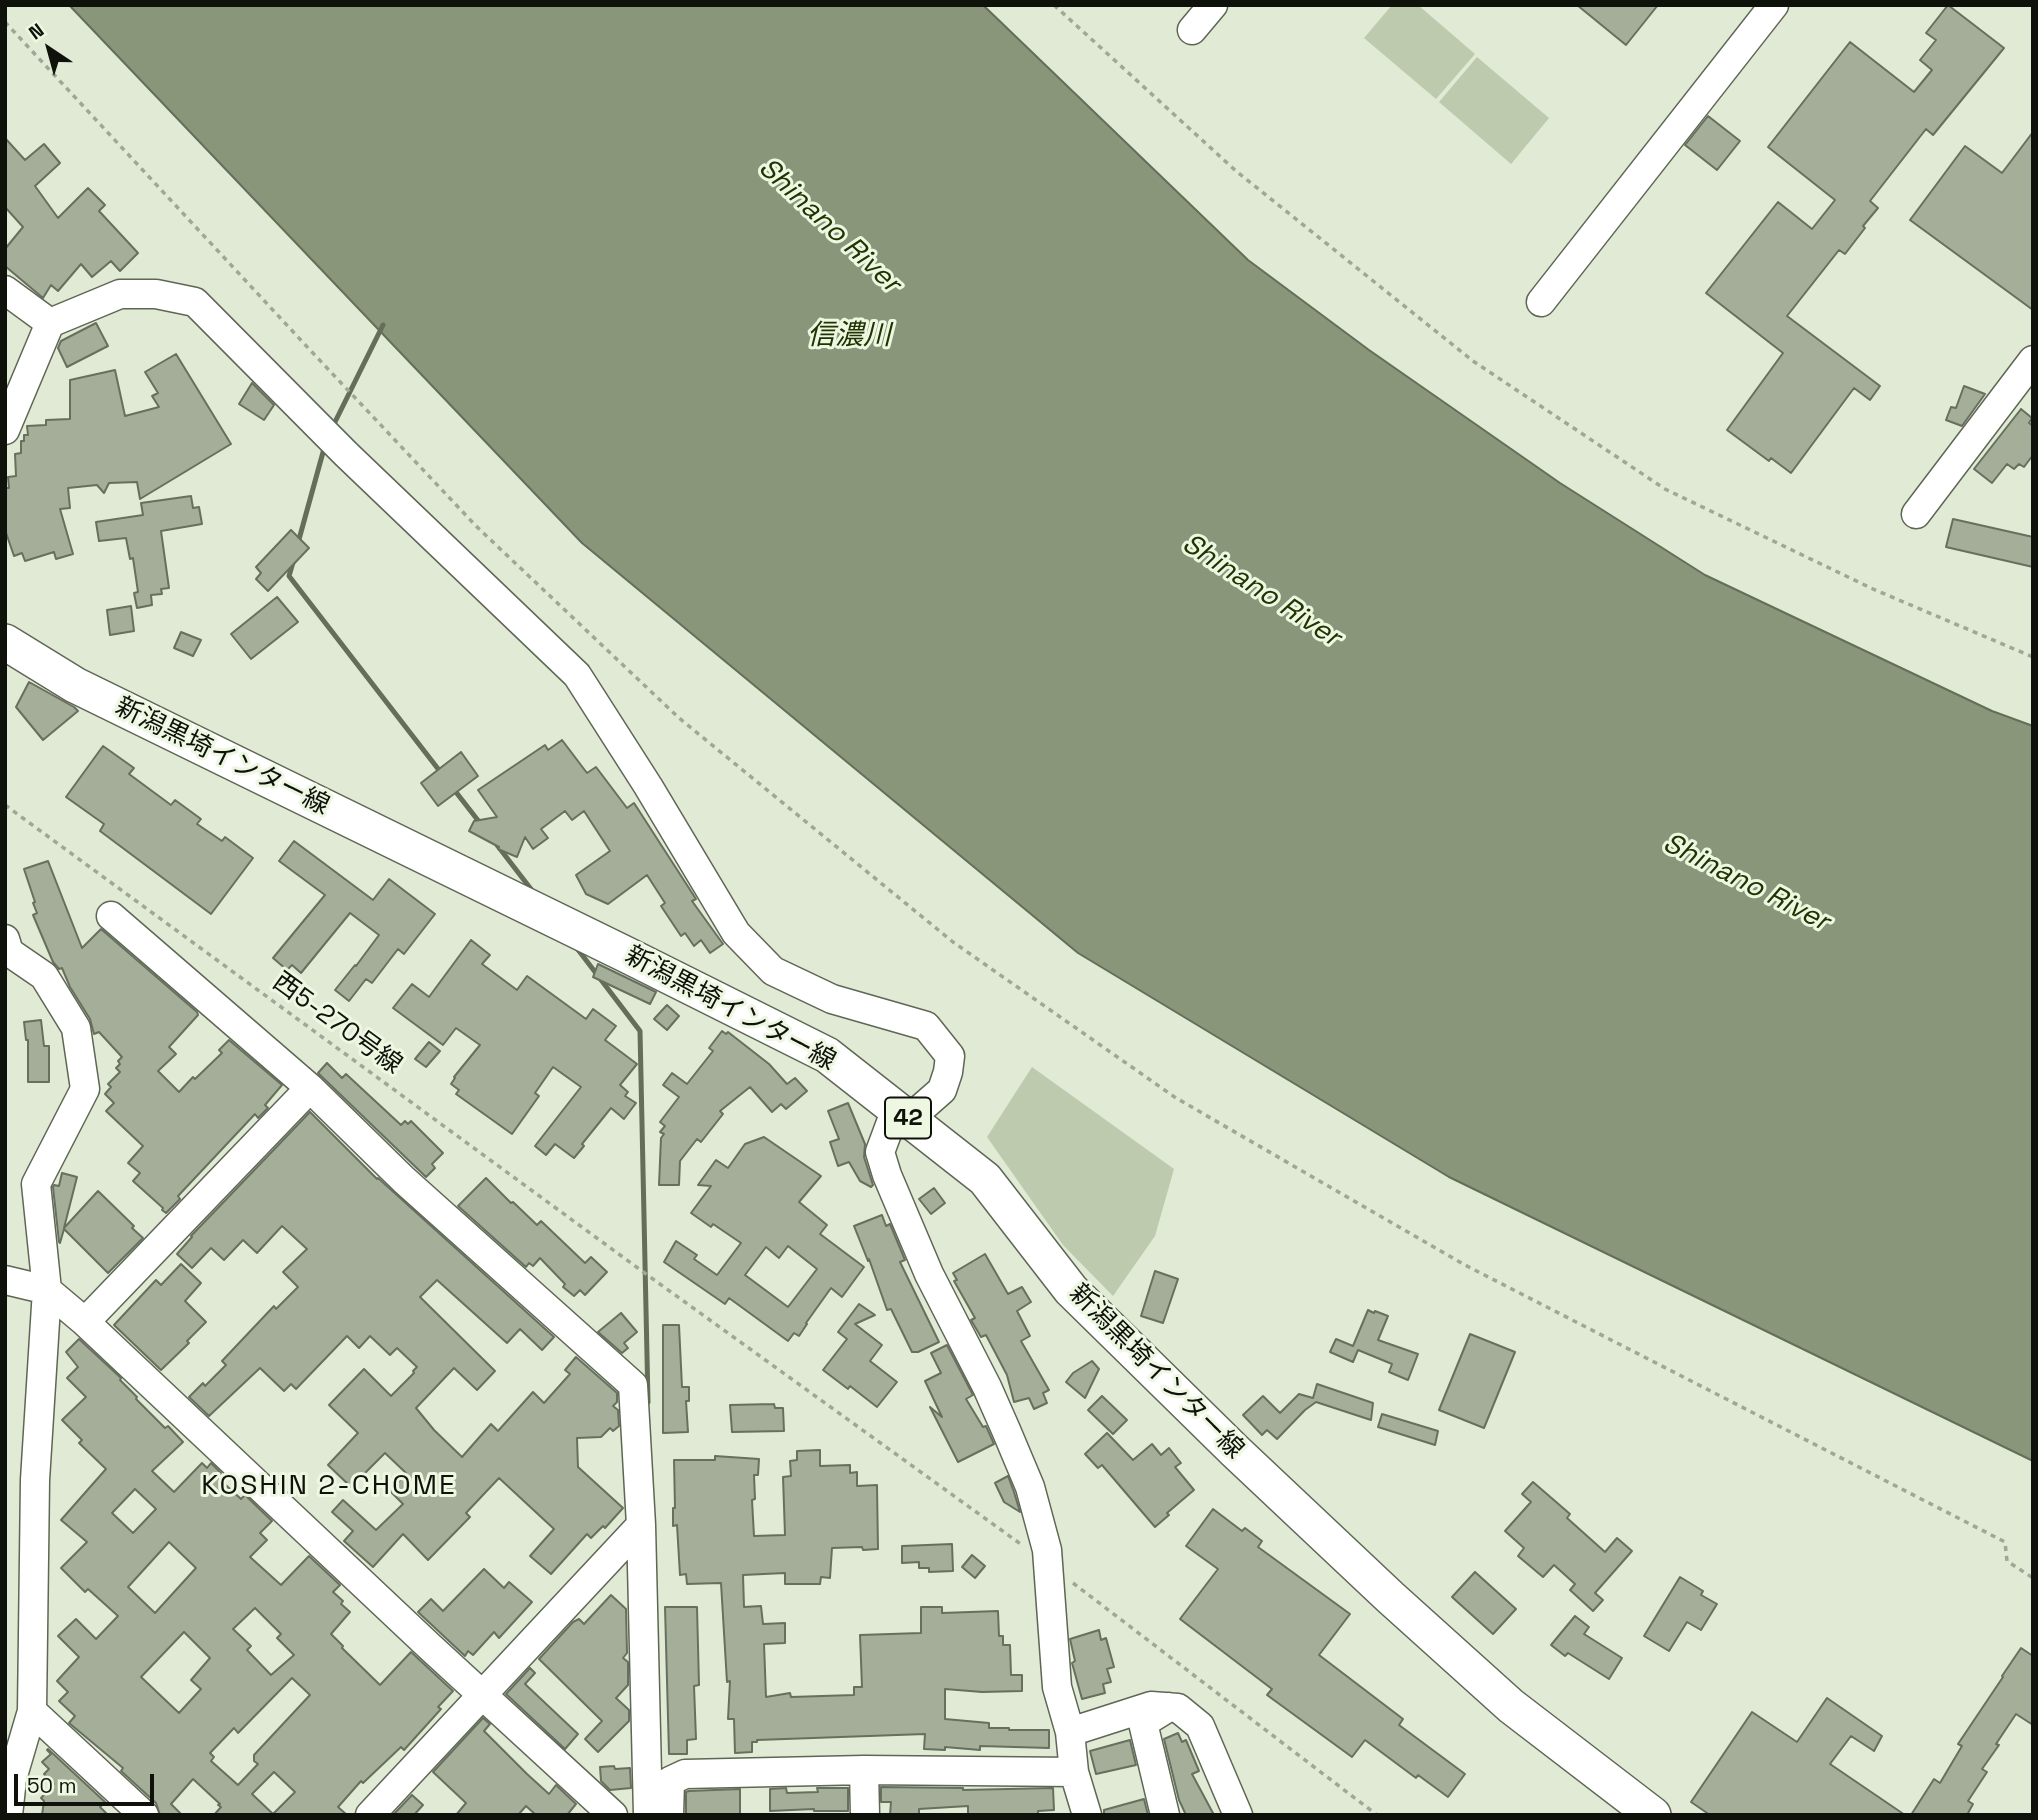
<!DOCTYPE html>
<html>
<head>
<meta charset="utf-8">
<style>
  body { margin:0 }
  #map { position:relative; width:2038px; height:1820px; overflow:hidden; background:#e0ead4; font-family:"Space Grotesk",sans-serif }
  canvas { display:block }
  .frame { position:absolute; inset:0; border:7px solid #0f120b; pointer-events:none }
  .north { position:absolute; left:14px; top:14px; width:70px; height:70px; -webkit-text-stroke:5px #edf7e1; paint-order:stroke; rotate:324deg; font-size:19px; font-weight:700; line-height:28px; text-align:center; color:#0f120b }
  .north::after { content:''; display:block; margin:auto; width:24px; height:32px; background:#0f120b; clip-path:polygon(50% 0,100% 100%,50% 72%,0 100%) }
  .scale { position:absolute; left:14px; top:1774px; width:140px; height:32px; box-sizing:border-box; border:4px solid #0f120b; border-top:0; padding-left:9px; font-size:21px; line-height:24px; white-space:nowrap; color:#0f120b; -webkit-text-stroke:5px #edf7e1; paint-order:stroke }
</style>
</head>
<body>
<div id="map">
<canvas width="2038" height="1820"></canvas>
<div class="frame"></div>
<div class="north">N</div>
<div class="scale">50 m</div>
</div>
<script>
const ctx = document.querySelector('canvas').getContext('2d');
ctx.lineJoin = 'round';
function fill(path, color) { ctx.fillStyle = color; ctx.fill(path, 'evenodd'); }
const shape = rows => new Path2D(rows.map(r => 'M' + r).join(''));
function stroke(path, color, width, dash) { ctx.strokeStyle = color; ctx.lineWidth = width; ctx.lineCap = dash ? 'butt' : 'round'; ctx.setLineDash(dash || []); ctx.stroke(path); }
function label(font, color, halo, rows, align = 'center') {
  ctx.font = font + ' "Space Grotesk","Noto Sans JP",sans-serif'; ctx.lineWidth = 6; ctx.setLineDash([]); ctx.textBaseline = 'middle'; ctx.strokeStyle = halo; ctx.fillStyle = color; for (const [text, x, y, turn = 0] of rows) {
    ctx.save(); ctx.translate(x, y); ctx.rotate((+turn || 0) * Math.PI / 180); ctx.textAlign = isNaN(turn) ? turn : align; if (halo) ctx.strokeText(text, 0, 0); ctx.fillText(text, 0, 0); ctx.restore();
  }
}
const green = shape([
  [1392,5,1418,5,1475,54,1436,99,1364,38],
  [1477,57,1549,118,1511,164,1439,102],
  [1032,1067,1174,1169,1155,1236,1113,1296,1063,1245,987,1137]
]);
const water = shape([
  [69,5,983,5,1248,260,1369,350,1560,483,1705,575,1992,711,2033,726,2033,1461,1449,1177,1078,953,582,543,69,5]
]);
const stream = shape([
  [333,426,383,325],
  [298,543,325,445],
  [294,559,289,576,442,774],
  [452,787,480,823],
  [497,845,534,893],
  [576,947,640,1031,648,1402]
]);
const building = shape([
  [1577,5,1658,5,1626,45,1577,5],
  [1948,5,2004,48,1933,135,1926,129,1870,201,1878,208,1863,226,1865,228,1845,254,1839,250,1787,316,1880,386,1870,400,1854,388,1791,473,1771,458,1769,461,1727,430,1783,353,1706,293,1778,202,1812,229,1835,200,1768,147,1850,42,1914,92,1932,70,1920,60,1936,40,1926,33,1948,5],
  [1708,116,1740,141,1717,170,1685,145,1708,116],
  [2033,132,2033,310,1910,220,1965,146,2002,173,2033,132],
  [5,138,25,160,44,144,60,163,35,186,58,218,88,188,105,205,99,211,138,253,120,271,111,261,92,277,81,264,58,291,51,285,43,298,5,266,5,249,23,227,5,207,5,138],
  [96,323,108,346,67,367,58,348,61,341,96,323],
  [176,354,231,444,140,499,137,482,109,483,104,493,97,485,68,488,70,508,60,509,73,554,56,559,54,552,25,561,22,553,14,556,5,530,5,488,9,488,8,477,16,476,15,454,21,453,21,441,24,441,24,435,28,435,27,426,46,425,46,420,70,419,70,380,115,370,125,416,159,407,152,396,158,393,145,372,176,354],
  [252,383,274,405,264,420,239,404,252,383],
  [1964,386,1985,394,1962,426,1946,420,1951,407,1956,408,1964,386],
  [2021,409,2032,418,2029,423,2033,426,2033,455,2024,467,2019,464,2014,469,2007,464,1992,483,1974,469,2021,409],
  [191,496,193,508,199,507,202,524,161,531,169,588,161,589,162,594,151,595,152,605,137,608,134,593,138,592,133,558,130,559,126,538,99,541,96,522,143,515,141,503,191,496],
  [1953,519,2033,537,2033,567,1946,547,1953,519],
  [291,530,309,548,268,591,256,579,261,573,256,567,291,530],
  [277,597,298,622,251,659,231,634,277,597],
  [131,606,134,631,110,635,107,610,131,606],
  [181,632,201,640,193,656,174,648,181,632],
  [29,682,74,707,78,711,43,740,16,707,29,682],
  [562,740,587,773,596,767,627,808,634,803,696,899,692,901,723,944,710,953,701,940,694,946,685,933,681,936,661,906,665,903,647,875,608,904,586,894,576,875,610,851,584,811,572,820,565,811,541,829,548,838,533,849,525,837,517,857,498,849,499,847,469,831,474,821,497,817,478,790,545,745,548,750,562,740],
  [103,746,134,768,129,774,171,805,175,800,201,819,197,824,222,841,225,837,253,858,211,914,100,831,104,824,66,797,103,746],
  [461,752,478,776,438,806,421,783,461,752],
  [294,841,373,900,389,879,435,914,404,954,398,949,372,983,366,979,349,1001,335,990,355,965,356,966,379,935,350,913,301,973,292,965,287,970,273,958,325,895,279,861,294,841],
  [48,861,82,948,101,929,197,1012,198,1015,169,1047,176,1054,158,1071,179,1092,193,1077,195,1079,222,1053,219,1050,229,1040,282,1085,265,1105,268,1108,258,1118,255,1114,178,1196,180,1199,166,1213,162,1210,163,1208,133,1181,140,1173,128,1163,143,1146,106,1111,114,1103,105,1094,111,1087,108,1084,120,1072,116,1068,120,1064,118,1061,122,1057,99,1032,94,1034,90,1019,70,987,62,968,59,969,53,962,33,915,37,913,33,903,35,902,24,869,48,861],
  [471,940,490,955,482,964,517,990,527,976,586,1019,593,1009,616,1026,605,1040,637,1064,620,1085,628,1092,625,1096,636,1103,624,1119,611,1108,582,1144,584,1146,574,1158,555,1144,546,1155,535,1146,581,1087,553,1067,535,1093,539,1096,512,1134,456,1094,459,1090,451,1084,455,1078,454,1077,480,1045,456,1028,443,1045,393,1008,412,984,429,997,471,940],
  [598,964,656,992,650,1004,593,977,598,964],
  [667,1005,679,1016,667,1030,654,1019,667,1005],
  [41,1020,44,1046,49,1046,49,1082,28,1082,28,1040,26,1040,24,1022,41,1020],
  [722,1031,726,1034,728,1032,769,1064,787,1084,795,1078,807,1091,786,1109,781,1104,772,1112,750,1087,720,1111,723,1114,701,1142,697,1139,680,1161,679,1185,659,1185,661,1138,664,1134,660,1132,665,1126,660,1122,679,1097,663,1085,672,1073,687,1084,713,1051,709,1048,722,1031],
  [429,1042,440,1051,426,1067,415,1059,429,1042],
  [327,1063,342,1078,346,1074,401,1125,405,1121,408,1124,411,1121,443,1153,432,1164,435,1168,426,1177,318,1073,327,1063],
  [848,1103,865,1144,864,1157,873,1185,871,1187,860,1181,849,1162,838,1166,830,1142,839,1139,828,1111,848,1103],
  [310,1112,377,1179,378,1178,554,1337,542,1350,520,1329,507,1343,437,1280,420,1297,495,1371,477,1390,454,1368,416,1408,434,1430,462,1457,491,1424,498,1431,533,1392,544,1403,570,1374,565,1370,576,1357,617,1393,617,1402,613,1406,618,1410,619,1426,613,1431,610,1428,601,1437,577,1438,578,1467,623,1508,605,1528,603,1526,591,1538,587,1534,551,1574,530,1556,554,1529,499,1478,466,1513,470,1517,428,1560,403,1534,373,1567,344,1541,353,1531,332,1512,343,1500,376,1530,403,1504,390,1491,406,1473,385,1453,351,1487,328,1465,358,1433,329,1405,364,1369,391,1396,414,1373,413,1371,417,1367,397,1348,390,1355,370,1336,359,1348,347,1336,296,1389,291,1384,284,1391,260,1368,209,1416,189,1397,203,1383,205,1386,226,1365,222,1361,274,1306,276,1309,298,1287,283,1272,307,1249,282,1226,257,1253,243,1240,224,1260,211,1248,192,1268,177,1254,192,1237,191,1236,310,1112],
  [764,1137,821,1176,799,1202,827,1225,820,1234,864,1267,842,1297,831,1288,806,1323,807,1324,799,1336,794,1333,788,1341,729,1298,725,1304,664,1262,676,1241,697,1255,694,1259,717,1275,741,1243,713,1224,711,1227,691,1213,711,1186,698,1185,716,1160,728,1168,745,1144,764,1137],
  [788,1246,817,1269,788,1307,745,1275,766,1247,779,1258,788,1246],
  [62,1173,77,1177,64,1228,98,1191,134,1226,132,1228,143,1238,108,1273,64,1229,60,1243,59,1242,53,1187,54,1185,59,1186,62,1173],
  [486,1178,511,1203,513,1202,537,1225,541,1221,585,1263,591,1257,607,1272,585,1295,580,1290,574,1296,563,1287,565,1284,540,1258,533,1266,529,1263,526,1267,458,1206,486,1178],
  [934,1188,945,1203,931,1214,919,1199,934,1188],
  [882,1215,886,1226,890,1224,905,1260,900,1262,939,1342,918,1352,912,1352,891,1309,887,1310,869,1259,868,1261,854,1226,882,1215],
  [985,1254,1008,1294,1022,1287,1031,1302,1017,1311,1030,1336,1021,1341,1049,1390,1043,1393,1047,1403,1034,1409,1029,1398,1014,1402,1007,1375,986,1335,981,1337,971,1320,975,1318,954,1281,957,1280,953,1273,985,1254],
  [181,1264,201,1283,185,1301,206,1322,187,1341,189,1343,161,1370,114,1325,156,1280,161,1285,181,1264],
  [1155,1271,1178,1279,1163,1323,1141,1316,1155,1271],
  [859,1304,875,1315,855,1324,882,1345,870,1361,897,1382,877,1407,850,1386,848,1389,823,1370,847,1339,838,1332,859,1304],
  [1368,1310,1374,1313,1375,1311,1388,1316,1378,1340,1418,1354,1408,1380,1389,1372,1392,1364,1358,1350,1353,1362,1330,1352,1336,1339,1353,1346,1368,1310],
  [621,1313,637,1332,624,1343,628,1348,622,1353,598,1332,621,1313],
  [663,1325,679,1325,682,1387,689,1387,689,1401,686,1401,688,1432,663,1433,663,1325],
  [1470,1334,1515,1352,1484,1428,1439,1410,1470,1334],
  [79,1339,121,1378,120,1380,137,1397,136,1399,165,1428,168,1426,183,1442,152,1471,174,1492,202,1463,207,1468,211,1463,221,1473,217,1477,241,1499,245,1495,272,1521,260,1533,267,1540,250,1557,281,1585,309,1556,340,1585,333,1592,343,1601,341,1604,350,1612,331,1634,343,1646,342,1648,380,1685,411,1652,453,1691,438,1707,441,1709,404,1750,401,1747,363,1783,361,1781,338,1807,347,1815,214,1815,221,1807,218,1805,220,1804,193,1779,171,1804,182,1815,160,1815,156,1803,121,1771,123,1768,69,1723,75,1716,59,1701,68,1692,57,1681,79,1657,58,1636,76,1619,96,1639,118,1616,88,1589,85,1592,61,1568,87,1542,61,1520,106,1469,79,1443,82,1440,62,1420,86,1397,67,1378,78,1367,66,1352,79,1339],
  [135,1489,156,1509,133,1533,112,1513,135,1489],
  [169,1542,196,1568,155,1613,128,1587,169,1542],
  [255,1608,281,1634,277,1638,294,1655,271,1675,247,1650,251,1646,233,1629,255,1608],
  [184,1632,210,1658,191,1680,201,1689,179,1713,141,1677,184,1632],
  [292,1678,310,1695,254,1755,254,1761,258,1764,238,1785,211,1761,214,1757,210,1753,234,1728,238,1733,292,1678],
  [274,1772,295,1792,273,1814,252,1794,274,1772],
  [947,1345,973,1395,966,1399,983,1427,986,1426,994,1444,958,1462,930,1407,942,1417,925,1381,941,1373,931,1353,947,1345],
  [1092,1361,1099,1369,1085,1398,1066,1382,1073,1373,1092,1361],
  [1317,1384,1373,1403,1371,1420,1316,1402,1305,1410,1277,1439,1267,1430,1262,1435,1243,1415,1263,1396,1280,1413,1299,1394,1313,1398,1317,1384],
  [1102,1396,1127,1420,1113,1434,1088,1410,1102,1396],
  [774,1404,775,1408,783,1408,784,1431,732,1432,730,1405,774,1404],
  [1382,1414,1438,1431,1435,1445,1378,1427,1382,1414],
  [1107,1433,1133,1460,1152,1444,1161,1455,1169,1448,1181,1463,1175,1467,1194,1490,1167,1513,1169,1515,1155,1527,1102,1465,1098,1468,1085,1454,1107,1433],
  [820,1450,820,1466,850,1465,850,1473,857,1472,857,1486,877,1485,878,1549,863,1550,862,1547,832,1548,830,1578,821,1577,820,1584,785,1584,785,1573,743,1575,744,1607,761,1606,763,1624,785,1623,785,1643,764,1644,766,1697,790,1693,791,1697,854,1695,854,1687,862,1687,860,1635,921,1633,921,1607,942,1607,942,1613,998,1611,999,1636,1003,1636,1003,1645,1010,1645,1011,1675,1022,1675,1022,1691,982,1692,945,1689,945,1719,989,1723,989,1728,1009,1728,1009,1730,1049,1730,1049,1748,980,1746,980,1750,945,1747,945,1750,924,1749,925,1734,757,1740,757,1742,752,1742,752,1752,735,1753,734,1719,728,1719,730,1681,727,1682,721,1583,687,1584,686,1574,680,1575,677,1525,673,1526,673,1508,675,1508,674,1460,715,1460,715,1456,759,1459,758,1475,754,1475,755,1499,752,1500,754,1536,785,1535,783,1477,791,1476,790,1461,797,1460,797,1451,820,1450],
  [1008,1476,1014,1492,1020,1512,1004,1502,995,1483,1008,1476],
  [1533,1482,1570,1514,1567,1518,1605,1552,1617,1538,1632,1551,1595,1593,1603,1600,1593,1611,1570,1590,1575,1584,1554,1565,1543,1577,1518,1556,1524,1548,1505,1531,1531,1502,1522,1494,1533,1482],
  [1213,1509,1242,1531,1245,1528,1262,1541,1258,1547,1350,1614,1319,1655,1403,1719,1399,1725,1465,1774,1448,1797,1418,1775,1416,1778,1365,1740,1352,1757,1267,1695,1272,1689,1180,1619,1218,1569,1186,1546,1213,1509],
  [952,1544,953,1571,929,1572,929,1568,919,1568,919,1562,902,1563,902,1546,952,1544],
  [972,1555,985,1566,975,1578,962,1567,972,1555],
  [484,1569,504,1588,509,1582,532,1602,499,1638,494,1632,473,1655,468,1651,465,1656,418,1612,431,1599,443,1611,484,1569],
  [1475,1572,1516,1609,1493,1634,1452,1597,1475,1572],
  [1680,1577,1703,1591,1701,1595,1717,1604,1701,1630,1687,1622,1669,1651,1644,1636,1680,1577],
  [611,1595,626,1609,627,1653,623,1658,628,1662,628,1685,616,1698,629,1710,629,1721,598,1752,585,1739,602,1721,539,1659,573,1622,579,1619,584,1624,611,1595],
  [665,1607,697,1607,699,1685,694,1686,696,1739,687,1740,687,1754,669,1754,665,1607],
  [1575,1616,1589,1627,1584,1634,1622,1658,1609,1679,1568,1653,1565,1656,1551,1645,1575,1616],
  [1099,1630,1101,1640,1106,1638,1114,1667,1107,1669,1111,1682,1103,1684,1105,1693,1082,1699,1072,1663,1075,1661,1070,1639,1099,1630],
  [2021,1648,2033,1656,2033,1725,2016,1714,1996,1744,1999,1745,1982,1769,1987,1772,1968,1801,1973,1804,1967,1815,1911,1815,1934,1779,1940,1783,1962,1746,1958,1744,2003,1677,2002,1676,2021,1648],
  [530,1668,535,1673,525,1684,578,1734,565,1749,506,1694,530,1668],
  [1827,1698,1882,1736,1874,1751,1851,1736,1830,1764,1905,1815,1710,1815,1691,1802,1752,1712,1797,1742,1827,1698],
  [483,1718,490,1724,484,1731,527,1774,549,1794,556,1785,576,1804,567,1815,536,1815,526,1806,518,1815,456,1815,466,1803,433,1772,483,1718],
  [1178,1733,1182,1742,1186,1740,1199,1771,1192,1774,1214,1815,1186,1815,1179,1800,1164,1739,1178,1733],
  [1130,1740,1136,1765,1096,1774,1090,1751,1130,1740],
  [48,1749,105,1802,100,1807,108,1815,42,1815,44,1801,41,1798,54,1784,44,1774,49,1769,42,1762,51,1754,47,1750,48,1749],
  [614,1766,615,1769,630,1768,631,1788,610,1790,601,1781,600,1767,614,1766],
  [881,1787,963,1788,963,1790,1053,1788,1054,1810,1038,1811,1038,1815,968,1815,968,1806,919,1809,919,1815,890,1815,891,1802,881,1802,881,1787],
  [786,1788,787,1793,818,1792,817,1788,848,1788,848,1811,814,1811,814,1809,770,1811,770,1789,786,1788],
  [740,1789,740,1814,686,1815,686,1792,689,1791,740,1789],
  [412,1795,423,1805,414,1815,393,1815,412,1795],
  [1144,1799,1148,1815,1104,1815,1104,1810,1144,1799]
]);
const path = shape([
  [1054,5,1236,171,1473,361,1665,489,1873,589,2033,657],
  [5,22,311,351,476,526,679,718,953,942,1176,1098,1465,1265,2005,1542,2007,1561,2033,1578],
  [5,805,646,1274,1022,1545],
  [1073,1583,1377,1815]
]);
const minor = shape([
  [1192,30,1213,5],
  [5,290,50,323],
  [1541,302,1774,5],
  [5,430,50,323,120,294,156,294,195,302,346,454,577,675,648,786,736,933,773,971,832,999,926,1026,950,1056,948,1072,942,1090,909,1119],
  [1916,514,2033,360],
  [111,916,310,1088,404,1180,633,1385,641,1525,648,1815],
  [5,939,9,952,44,976,76,1028,85,1089,36,1184,47,1290,35,1480,32,1711,12,1779,8,1815],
  [896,1109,880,1152,887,1175,929,1274,987,1387,1006,1430,1030,1487,1047,1550,1057,1687,1070,1732,1074,1772,1087,1815],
  [5,1280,47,1290,85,1322,429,1646,613,1815],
  [85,1322,310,1088],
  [32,1711,144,1815],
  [1070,1732,1151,1706,1178,1708,1200,1726,1238,1815],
  [864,1770,865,1815],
  [370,1815,641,1525],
  [669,1815,670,1781,685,1774,864,1770,1074,1772],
  [1165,1815,1143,1723,1169,1707]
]);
const major = shape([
  [5,642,75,685,627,955,827,1055,985,1179,1071,1290,1235,1451,1390,1597,1511,1706,1653,1815]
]);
const shields = [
  [908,1118,46]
];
const shieldNames = [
  ["42",908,1118]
];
const streetNames = [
  ["新潟黒埼インター線",222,757,26],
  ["新潟黒埼インター線",730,1009,28],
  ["西5-270号線",337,1024,36],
  ["新潟黒埼インター線",1156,1372,45]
];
const waterNames = [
  ["Shinano River",829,226,43],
  ["信濃川",849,336],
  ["Shinano River",1261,591,33],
  ["Shinano River",1746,883,27]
];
const neighbourhoodNames = [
  ["KOSHIN 2-CHOME",329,1486]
];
fill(green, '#bdcaad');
fill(water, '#899679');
stroke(water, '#646e58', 2);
stroke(stream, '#646e58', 5);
fill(building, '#a4ae99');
stroke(building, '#67705d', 2);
stroke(minor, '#5e6654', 31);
stroke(major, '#5e6654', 38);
stroke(path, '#9fa796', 3.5, [5, 5]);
stroke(minor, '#fff', 28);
stroke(major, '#fff', 35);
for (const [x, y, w] of shields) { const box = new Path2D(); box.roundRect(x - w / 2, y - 20.5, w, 41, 5); ctx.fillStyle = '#edf7e1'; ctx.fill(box); stroke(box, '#0f120b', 2); }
label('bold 24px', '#0f120b', null, shieldNames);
label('26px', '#0f120b', '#edf7e1', streetNames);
label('italic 28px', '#223200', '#edf7e1', waterNames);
ctx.letterSpacing = '2px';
label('28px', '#0f120b', '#edf7e1', neighbourhoodNames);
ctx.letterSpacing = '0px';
</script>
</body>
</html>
